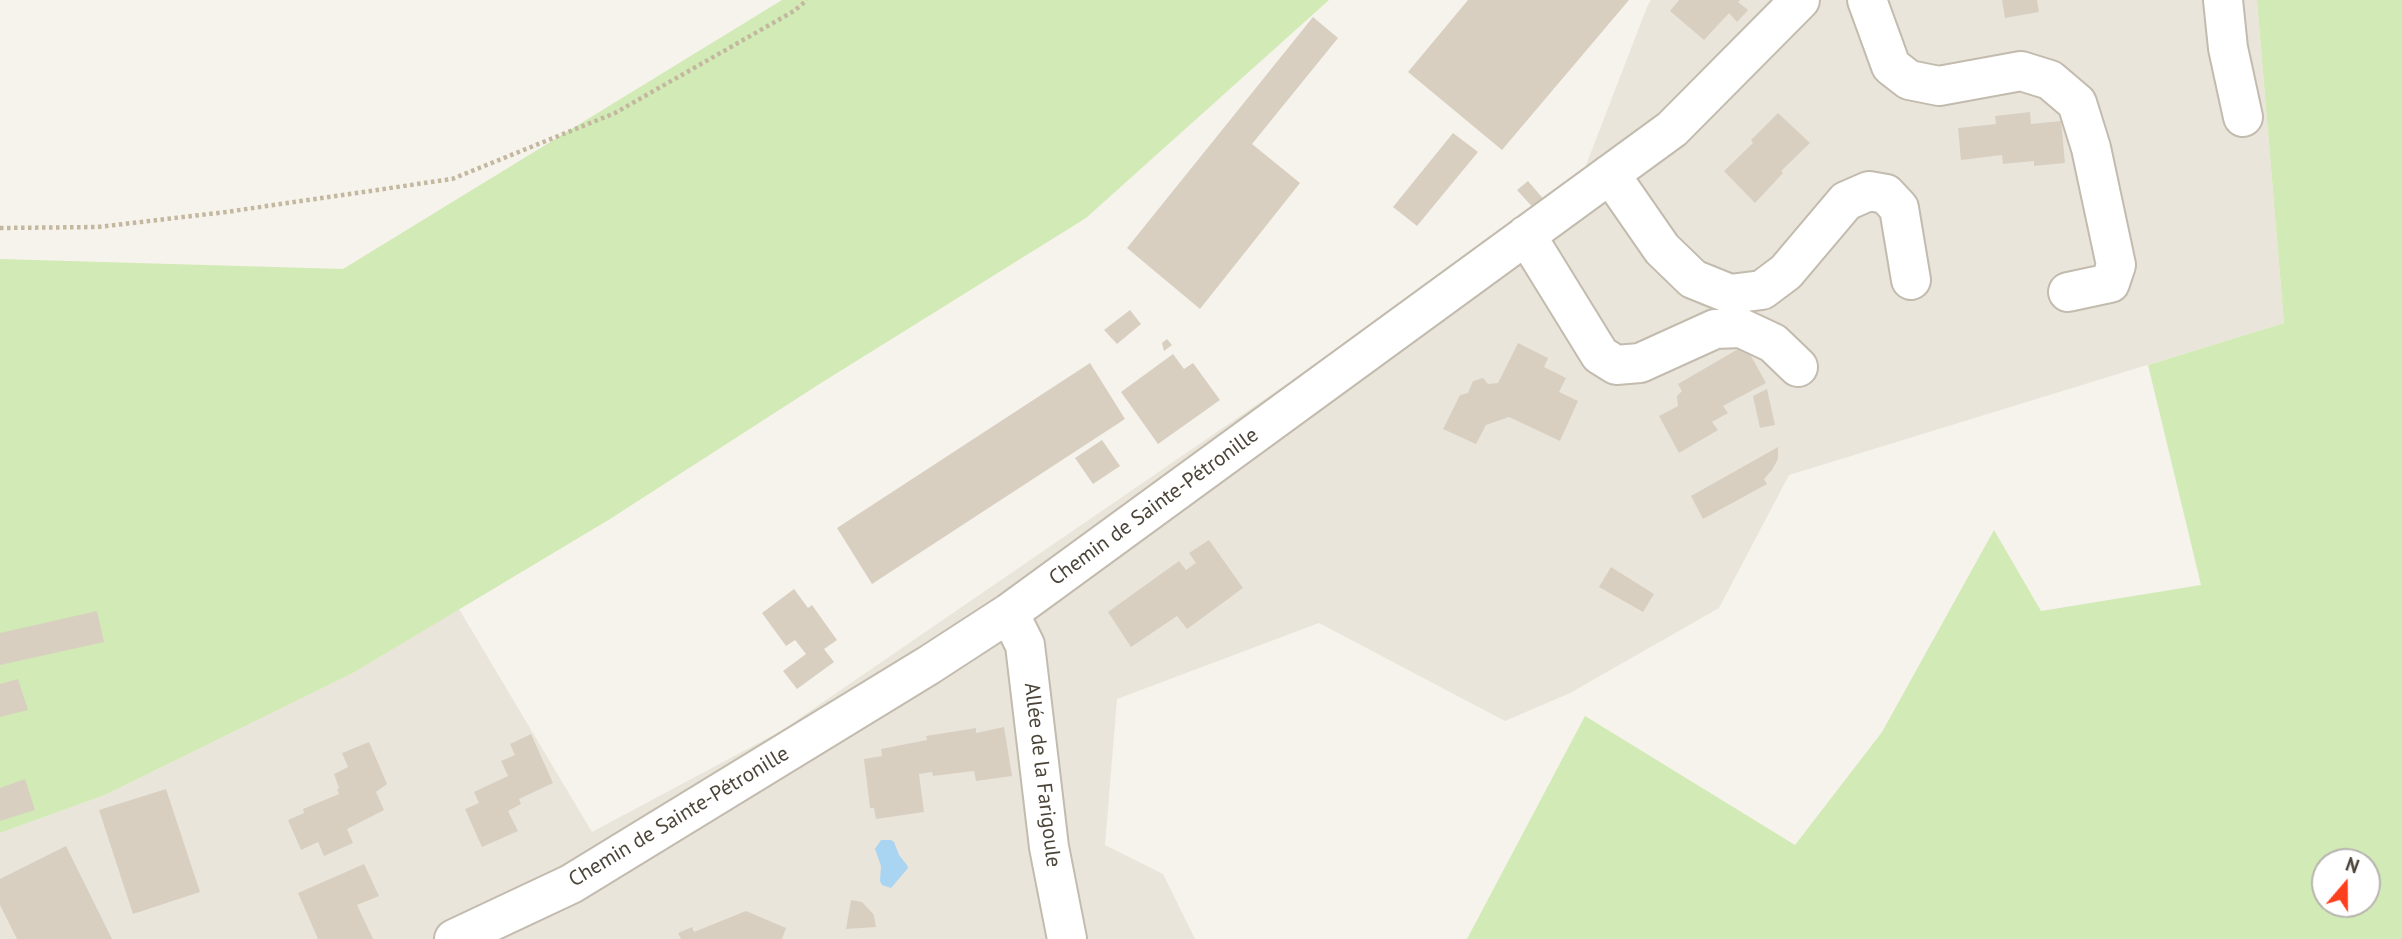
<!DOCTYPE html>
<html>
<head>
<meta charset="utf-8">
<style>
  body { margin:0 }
  #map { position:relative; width:2402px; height:939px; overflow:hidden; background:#f6f3ec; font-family:"PT Sans",sans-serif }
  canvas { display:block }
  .north { position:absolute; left:2311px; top:848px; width:70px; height:70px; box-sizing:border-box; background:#fff; border:2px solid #b7b4b0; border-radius:50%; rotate:20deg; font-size:19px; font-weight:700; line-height:28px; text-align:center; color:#4b4439 }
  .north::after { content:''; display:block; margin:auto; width:24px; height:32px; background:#fc3f1d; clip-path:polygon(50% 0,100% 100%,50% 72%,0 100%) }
</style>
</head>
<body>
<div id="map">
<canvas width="2402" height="939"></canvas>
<div class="north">N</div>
</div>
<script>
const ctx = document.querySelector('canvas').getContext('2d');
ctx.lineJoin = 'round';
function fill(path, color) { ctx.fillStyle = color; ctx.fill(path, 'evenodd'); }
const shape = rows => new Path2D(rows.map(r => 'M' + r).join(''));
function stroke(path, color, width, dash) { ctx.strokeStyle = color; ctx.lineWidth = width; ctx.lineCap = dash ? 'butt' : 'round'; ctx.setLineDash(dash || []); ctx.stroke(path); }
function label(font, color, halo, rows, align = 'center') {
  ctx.font = font + ' "PT Sans",sans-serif'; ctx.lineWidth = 5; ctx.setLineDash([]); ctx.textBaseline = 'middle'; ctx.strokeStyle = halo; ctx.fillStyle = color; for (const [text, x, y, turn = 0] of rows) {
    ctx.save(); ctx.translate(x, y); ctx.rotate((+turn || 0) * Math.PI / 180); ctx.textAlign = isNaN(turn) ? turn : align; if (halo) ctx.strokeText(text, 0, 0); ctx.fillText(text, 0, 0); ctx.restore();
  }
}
const residential = shape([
  [1651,0,2257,0,2284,323,1789,475,1719,608,1570,693,1505,721,1319,623,1117,699,1105,845,1163,874,1195,939,0,939,0,833,105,795,353,673,459,609,592,832,781,731,1297,377,1583,173,1647,7]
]);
const green = shape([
  [782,0,1329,0,1086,218,821,383,610,519,353,673,105,795,0,833,0,259,343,269],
  [2257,0,2402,0,2402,939,1467,939,1585,716,1795,845,1882,732,1994,530,2041,611,2201,585,2148,365,2284,323],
  [2325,862,2367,862,2367,904,2325,904]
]);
const water = shape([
  [881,840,891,840,894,842,899,855,907,865,908,868,891,888,882,885,880,881,881,866,875,849]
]);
const building = shape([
  [1468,0,1629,0,1502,150,1408,72],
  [1679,0,1740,0,1738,2,1748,10,1737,22,1729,13,1704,40,1670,11],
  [2002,0,2037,0,2039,12,2005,18],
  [1313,17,1338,38,1252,144,1300,183,1200,309,1127,248],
  [2030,112,2031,124,2061,121,2065,163,2034,166,2034,161,2003,164,2002,155,1961,160,1958,128,1996,124,1995,116],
  [1778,113,1810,143,1781,171,1783,173,1755,203,1724,171,1753,143,1751,140],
  [1453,133,1478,152,1417,226,1393,207],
  [1528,181,1546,202,1536,211,1517,190],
  [1130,310,1141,324,1117,344,1104,330],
  [1167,339,1172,345,1164,351,1162,343],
  [1518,343,1548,358,1544,367,1566,378,1559,392,1578,401,1560,441,1509,417,1486,425,1476,444,1443,429,1460,395,1468,393,1473,381,1483,378,1488,384,1498,383],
  [1745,345,1766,383,1723,406,1728,413,1712,422,1718,430,1679,453,1659,416,1678,406,1677,396,1682,391,1678,384],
  [1173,354,1184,369,1193,363,1220,400,1158,444,1121,392],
  [1090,363,1125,419,872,584,837,528],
  [1767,389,1775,425,1760,428,1753,396],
  [1102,440,1120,466,1093,484,1075,458],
  [1778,447,1778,459,1772,470,1764,479,1767,484,1703,519,1691,496],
  [1209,540,1243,588,1187,629,1177,616,1131,647,1108,612,1179,561,1186,570,1196,563,1189,553],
  [1611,567,1654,594,1643,612,1599,587],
  [794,589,808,608,812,605,837,640,824,649,834,662,797,689,783,671,806,654,795,640,786,646,762,613],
  [97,611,104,642,0,665,0,633],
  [18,679,28,710,0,717,0,684],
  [1004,727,1012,776,976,781,974,771,933,776,932,772,919,774,924,812,876,819,874,808,870,808,864,759,882,756,881,749,927,740,926,736,976,728,976,733],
  [531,734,553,783,519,799,521,804,508,811,518,831,482,847,465,809,479,803,474,792,508,776,501,761,515,755,510,744],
  [369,742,387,784,376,792,384,810,347,829,353,843,324,856,318,842,301,850,288,820,304,813,303,809,339,794,337,789,339,788,334,774,348,767,342,753],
  [25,779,35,810,0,821,0,788],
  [166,789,200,892,133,914,99,810],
  [66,846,112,939,17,939,0,905,0,879],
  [364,864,379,896,357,905,373,939,318,939,298,893],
  [851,900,862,902,874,915,876,927,846,929],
  [746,911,786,928,782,939,681,939,678,933,692,927,694,932]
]);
const path = shape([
  [0,228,98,227,226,212,452,179,615,113,794,11,807,0]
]);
const minor = shape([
  [1867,0,1891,66,1909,80,1939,86,2021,71,2050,80,2077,103,2091,148,2116,265,2110,283,2068,292],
  [2223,0,2228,48,2243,117],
  [1610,174,1662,249,1693,279,1730,294,1762,290,1786,272,1846,201,1869,191,1886,194,1899,208,1911,280],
  [1526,235,1600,355,1616,365,1640,363,1715,329,1741,328,1773,343,1798,367],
  [1009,613,1025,645,1049,847,1067,939],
  [454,939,571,884,929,665,1009,613,1672,129,1800,0]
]);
const streetNames = [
  ["Chemin de Sainte-Pétronille",1154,507,-36],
  ["Allée de la Farigoule",1042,775,83],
  ["Chemin de Sainte-Pétronille",679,817,-31]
];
fill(residential, '#eae5da');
fill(green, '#d2eab5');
fill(water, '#a9d4f2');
fill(building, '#d8cfc1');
stroke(minor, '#c2bbae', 42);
stroke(path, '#c4b79f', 4.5, [3.5, 3.5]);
stroke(minor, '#fff', 38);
label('21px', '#4b4439', '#fff', streetNames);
</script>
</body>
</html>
